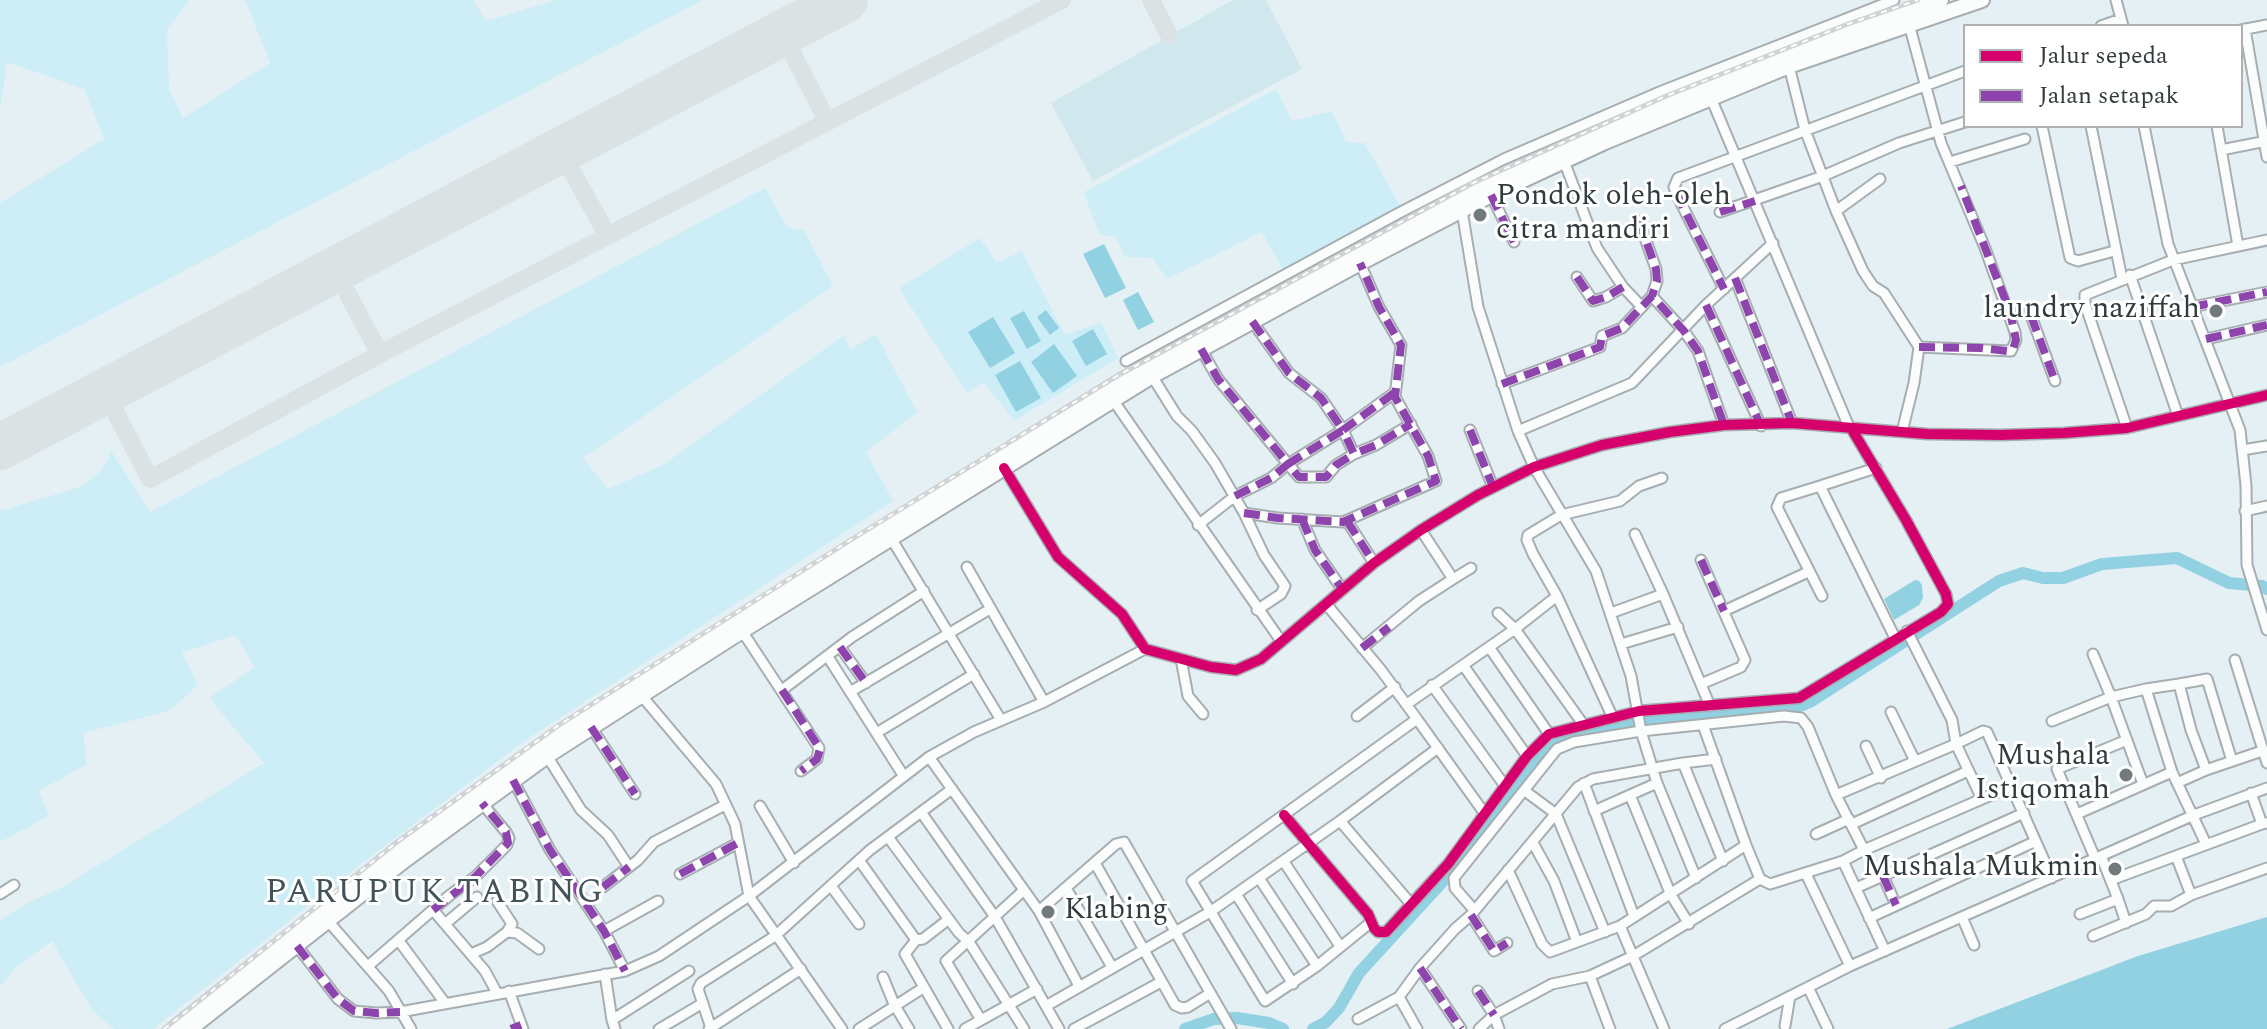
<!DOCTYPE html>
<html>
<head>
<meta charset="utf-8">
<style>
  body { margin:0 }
  #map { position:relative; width:2267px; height:1029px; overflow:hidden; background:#e5f0f4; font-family:Spectral,serif }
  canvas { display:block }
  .legend { position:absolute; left:1963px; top:24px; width:280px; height:104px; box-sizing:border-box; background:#fff; border:2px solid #adb1b1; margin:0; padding:10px 14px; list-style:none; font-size:24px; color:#323b3d }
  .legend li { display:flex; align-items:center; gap:16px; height:40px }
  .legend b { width:40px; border:2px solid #adb1b1 }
</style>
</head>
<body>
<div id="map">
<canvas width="2267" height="1029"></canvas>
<ul class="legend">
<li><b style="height:10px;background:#d6006c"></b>Jalur sepeda</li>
<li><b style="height:10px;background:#8e44ad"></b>Jalan setapak</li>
</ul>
</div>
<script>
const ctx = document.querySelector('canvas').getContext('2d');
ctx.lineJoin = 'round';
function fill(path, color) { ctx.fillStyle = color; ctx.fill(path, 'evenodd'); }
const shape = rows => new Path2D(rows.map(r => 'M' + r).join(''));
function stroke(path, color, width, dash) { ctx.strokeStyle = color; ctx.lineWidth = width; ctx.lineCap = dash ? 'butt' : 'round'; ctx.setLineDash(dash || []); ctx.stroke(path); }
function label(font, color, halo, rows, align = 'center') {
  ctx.font = font + ' Spectral,serif'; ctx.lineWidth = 6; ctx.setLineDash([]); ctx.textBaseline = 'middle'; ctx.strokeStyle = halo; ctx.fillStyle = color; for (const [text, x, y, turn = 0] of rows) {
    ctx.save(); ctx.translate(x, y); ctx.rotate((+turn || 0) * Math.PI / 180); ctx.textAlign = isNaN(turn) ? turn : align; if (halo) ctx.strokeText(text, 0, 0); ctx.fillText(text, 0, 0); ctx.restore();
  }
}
const built = shape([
  [1233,0,1266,0,1302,69,1093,181,1051,103]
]);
const green = shape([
  [0,0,190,0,167,29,169,89,183,118,270,63,245,0,473,0,486,21,556,0,703,0,0,367,0,203,104,139,84,89,7,62,0,110],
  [1276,89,1292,121,1332,111,1346,142,1365,143,1400,206,1283,270,1262,232,1167,279,1153,258,1125,257,1116,237,1099,234,1084,192],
  [765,188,788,228,804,230,833,286,583,458,608,489,663,465,843,336,851,349,876,334,917,412,866,452,893,501,523,742,361,864,153,1029,114,1029,92,1010,52,941,15,968,0,987,0,920,25,904,61,888,264,763,209,698,255,667,235,635,182,653,198,685,169,711,83,733,87,764,39,791,49,816,0,842,0,511,80,487,99,473,109,457,110,449,150,512],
  [980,238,997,263,1022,251,1065,335,1101,322,1118,358,1014,421,984,382,967,393,899,288]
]);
const water = shape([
  [1104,244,1126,288,1105,298,1083,254],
  [1138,292,1154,322,1138,330,1123,300],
  [1046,310,1059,328,1050,335,1037,317],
  [1024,311,1041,341,1027,349,1010,318],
  [993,317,1015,353,990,368,968,332],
  [1093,329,1107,354,1086,366,1072,341],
  [1054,344,1077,376,1053,393,1031,362],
  [1020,361,1041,398,1016,412,995,375],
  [1915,580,1919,581,1922,585,1923,598,1919,605,1894,620,1884,599],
  [2267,917,2267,1029,1947,1029,2138,956]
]);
const river = shape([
  [1185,1029,1214,1019,1237,1018,1269,1023,1283,1029],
  [1313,1029,1326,1022,1339,1008,1359,973,1444,880,1551,744,1610,726,1800,706,1810,702,1999,581,2023,573,2043,578,2063,578,2102,564,2177,558,2229,583,2262,586,2267,589]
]);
const taxiway = shape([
  [1151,0,1169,35],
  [782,33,827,121],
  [560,150,608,236],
  [335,270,380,354],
  [105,392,150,479,380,354,1062,0]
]);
const runway = shape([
  [0,447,845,0]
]);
const minor = shape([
  [2116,0,2123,26],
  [1909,24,1941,143,1985,248,2015,332,2016,340,2011,351,1919,347],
  [2101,26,2121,19],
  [2245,29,2267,157],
  [2241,30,2267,25],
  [1789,66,1805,130,1836,211,1863,271,1873,286,1884,293,1919,347,1914,383,1902,432],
  [1711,98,1849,427],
  [2042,126,2070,258,2078,261,2114,251],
  [2091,126,2122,279],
  [2144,126,2168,244,2240,430,2246,485,2247,565,2267,630],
  [2217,126,2238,246],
  [2221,150,2267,141],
  [1564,161,1597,248,1623,287,1642,307],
  [1950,162,2025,139],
  [1491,195,1514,242],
  [1462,211,1478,307,1518,431,1534,467,1596,571,1631,676,1641,731,1657,783,1696,878],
  [1836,211,1880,179],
  [1720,212,1823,176,1899,143,1965,122],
  [1639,221,1656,269,1657,281,1652,296],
  [2130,275,2178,416],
  [1577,277,1593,301,1606,297,1623,287],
  [1735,278,1792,423],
  [1724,289,1676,193,1674,187,1678,178,1965,71],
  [1706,305,1761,426],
  [2192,307,2267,292],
  [2010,312,2022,310,2030,313,2055,381],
  [2206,339,2267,325],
  [1201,349,1218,379,1288,464,1343,430,1321,398,1289,373,1252,321],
  [1126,361,1399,213,1504,159,1662,91,1894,0],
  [1152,376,1177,416,1192,431,1215,463,1244,513,1264,555,1285,586,1281,594,1257,610],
  [1502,384,1600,347,1602,336,1622,328,1652,296,1684,331,1698,351,1724,425],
  [1394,393,1343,430,1354,454,1376,445,1411,424],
  [1113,400,1281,641],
  [2127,428,2085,304,2085,295,2173,260,2267,240],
  [1470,430,1493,487],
  [1518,431,1632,383,1706,305,1773,243],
  [2242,450,2267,446],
  [1004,468,1058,557,1122,614,1145,649,1211,667,1236,670,1261,659,1374,563,1421,530,1478,495,1534,467,1602,445,1670,432,1724,425,1792,423,1927,434,2000,435,2064,433,2127,428,2267,395],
  [1876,468,1820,486,1895,638],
  [1820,486,1781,498,1777,507,1822,596],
  [2245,511,2267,506],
  [1244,513,1278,518,1343,522,1436,481,1428,456,1395,397,1401,345,1379,307,1360,263],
  [1302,519,1315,550,1342,589],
  [1347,521,1374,563],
  [1198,525,1235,496,1271,478,1288,464,1299,477,1326,477,1336,465,1354,454],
  [1635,534,1663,594,1710,706],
  [891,538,1001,720],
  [967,567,1044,702],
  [1453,579,1471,568],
  [1557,596,1533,554,1527,540,1528,535,1561,515,1620,501,1639,486,1662,478],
  [1327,605,1381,670,1417,719],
  [1724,611,1808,572],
  [1498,613,1515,629,1583,724],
  [1611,613,1663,594],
  [742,631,819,748,817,759,801,771],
  [1907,631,1952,720,1956,744,1983,731,1987,732,2052,878],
  [1621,644,1678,627],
  [840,647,866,683],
  [1489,647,1549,734],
  [1362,648,1419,601,1453,579,1421,530],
  [2093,654,2111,697,2146,689,2172,772,2206,844],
  [828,657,903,775],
  [1181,659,1188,696,1203,714],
  [2235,660,2267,763],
  [1463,665,1527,756],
  [1701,684,1741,667,1745,660,1701,560],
  [2179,684,2207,679,2232,761],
  [1432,685,1505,786],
  [2146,689,2179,684,2191,730,2206,770,2177,783],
  [782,690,852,637,924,591],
  [850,692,990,609],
  [641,695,716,784,735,824,749,896,842,1029],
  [1407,704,1515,629,1557,596,1612,716],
  [1891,712,1915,761],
  [1357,716,1395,687],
  [2052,721,2111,697,2143,784],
  [1703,725,1746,845,1760,879,1770,884,1843,861,1864,850,2012,786],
  [591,727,635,794],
  [878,732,974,674],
  [1866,746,1881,778],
  [547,756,581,810,608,835,629,867],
  [929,757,1039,911,1079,986],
  [1683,763,1716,759],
  [2206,770,2262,751],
  [513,780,550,850,604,931,625,971],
  [1584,783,1634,916],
  [1525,791,1556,814,1605,932],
  [2251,793,2262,824,2266,823],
  [1630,795,1671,895,1689,924],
  [1836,795,1956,744,1982,799],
  [760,806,794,863],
  [1594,811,1657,783],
  [921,812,995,917,1059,1029],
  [2077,814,2172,772],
  [1284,815,1368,914,1374,928,1378,932,1386,932,1448,864,1527,756,1549,734,1639,711,1799,698,1941,612,1948,604,1946,594,1906,520,1851,428],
  [1852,824,1968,771],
  [1816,834,1849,819],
  [888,837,959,933,969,942,1024,1029],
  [1533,843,1554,881,1577,942],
  [2095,858,2057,769,2127,740],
  [859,860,916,940,923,939,949,919],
  [1843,861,1885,951],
  [1284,862,1340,946],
  [1095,863,1175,1005,1182,1008,1188,1007,1209,994],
  [1508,870,1542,944,1550,952,1620,926,1746,845],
  [680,874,738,843],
  [1806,874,1850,966],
  [1883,876,1896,905],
  [1259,878,1317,966],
  [2111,880,2262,824],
  [831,886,859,924],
  [603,887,638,860,654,842,725,805],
  [1066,888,1112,967],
  [1856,888,2024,813],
  [0,894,14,885],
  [1236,894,1293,984],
  [2191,895,2267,868],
  [2118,899,2126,923],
  [497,901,512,924,507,932],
  [1411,904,1340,821,1438,748],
  [433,910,485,971,497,993],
  [1474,910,1455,888,1454,878,1557,749,1574,742,1641,731,1784,716,1801,718,1808,727,1836,795,1864,850],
  [1039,911,1116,844,1124,842,1231,1029],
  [2080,914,2118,899,2101,856],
  [1471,915,1494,951,1507,943],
  [1962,917,1974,945],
  [1869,918,2034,842],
  [328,921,389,991,411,1029],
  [1370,923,1317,966,1265,1001,1192,881,1417,719,1485,814],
  [445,924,477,897],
  [1620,926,1664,1029],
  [604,931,658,901],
  [2093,936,2146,914,2154,906,2171,906,2191,895,2176,856],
  [916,940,905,954,948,1029],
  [399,941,445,1003],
  [297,946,338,999,354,1011,376,1013,400,1012,625,971,659,956,749,896,929,757,974,732,1044,702,1145,649],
  [471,954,487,947,507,932,517,933,539,949],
  [368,966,450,895,475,877,507,845,509,838,506,832,482,803],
  [1420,968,1461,1029],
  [605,974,612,1020],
  [1590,976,1610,1029],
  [883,977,894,1004,909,1029],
  [1808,987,1828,1029],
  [509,991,523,1029],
  [1478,991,1494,1015,1499,1029],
  [1399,997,1417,1029],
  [1046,1006,1210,912,1340,821],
  [1358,1019,1399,997,1420,968,1455,929,1471,915,1578,787,1593,779,1683,763,1723,861],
  [981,1020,946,961,1023,891],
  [1785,1026,1790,996],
  [711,1028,698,989,701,983,775,936,870,850,952,789],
  [615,1029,612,1020,689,971],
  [659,1029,703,1003],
  [709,1029,801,969],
  [859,1029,923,988],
  [965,1029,1037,989],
  [1074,1029,1161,982],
  [1479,1029,1494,1015,1552,984,1590,976,1633,956,1760,879],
  [1725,1029,1850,966,2194,815,2267,788]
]);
const highway = shape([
  [174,1029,399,850,500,776,596,710,1125,379,1360,250,1543,158,1619,124,1832,38,1941,0],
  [190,1029,405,860,547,756,742,631,1152,376,1360,263,1491,195,1605,142,1789,66,1982,0]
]);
const rail = shape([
  [164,1029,397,842,559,725,849,541,1117,376,1473,183,1666,96,1848,24,1918,0]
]);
const quiet = shape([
  [1676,193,1724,289],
  [1491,195,1514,242],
  [1720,212,1755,201],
  [1639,221,1656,269,1657,281,1652,296],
  [1577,277,1593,301,1606,297,1623,287],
  [1735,278,1792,423],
  [1706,305,1761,426],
  [2192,307,2267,292],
  [2010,312,2022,310,2030,313,2055,381],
  [2206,339,2267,325],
  [1919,347,1981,348,2007,351,2013,349,2016,340,2010,312,1961,186],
  [1201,349,1218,379,1288,464,1343,430,1321,398,1289,373,1252,321],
  [1502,384,1600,347,1602,336,1622,328,1652,296,1684,331,1698,351,1724,425],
  [1394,393,1343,430,1354,454,1376,445,1411,424],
  [1470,430,1493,487],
  [1235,496,1271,478,1288,464,1299,477,1326,477,1336,465,1354,454],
  [1244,513,1278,518,1343,522,1436,481,1428,456,1395,397,1401,345,1379,307,1360,263],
  [1302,519,1315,550,1342,589],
  [1347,521,1374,563],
  [1701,560,1724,611],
  [840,647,866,683],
  [1362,648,1389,627],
  [782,690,820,749,817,759,801,771],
  [591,727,635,794],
  [513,780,550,850,604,931,625,971],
  [680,874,738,843],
  [1883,876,1896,905],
  [603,887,629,867],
  [433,910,475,877,508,843,506,832,482,803],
  [1471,915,1494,951,1507,943],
  [297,946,338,999,354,1011,376,1013,400,1012],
  [1420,968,1461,1029],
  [1478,991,1494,1015],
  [511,1029,521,1025]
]);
const cycleway = shape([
  [1004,468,1058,557,1122,614,1145,649,1211,667,1236,670,1261,659,1374,563,1421,530,1478,495,1534,467,1602,445,1670,432,1724,425,1792,423,1927,434,2000,435,2064,433,2127,428,2267,395],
  [1284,815,1368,914,1374,928,1378,932,1386,932,1448,864,1527,756,1549,734,1639,711,1799,698,1941,612,1948,604,1946,594,1906,520,1851,428]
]);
const markers = [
  [1480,215,8,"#717a7d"],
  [2216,311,8,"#717a7d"],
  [2126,775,8,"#717a7d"],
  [2115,869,8,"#717a7d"],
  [1048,912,8,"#717a7d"]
];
const poiNames = [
  ["Pondok oleh-oleh",1496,198,"left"],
  ["citra mandiri",1496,232,"left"],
  ["laundry naziffah",2200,311],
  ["Mushala",2110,758],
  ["Istiqomah",2110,792],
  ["Mushala Mukmin",2099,869],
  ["Klabing",1064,912,"left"]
];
const quarterNames = [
  ["PARUPUK TABING",435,895]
];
fill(built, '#d1e7ee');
fill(green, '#cdeef7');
fill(water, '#91d1e2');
stroke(river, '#91d1e2', 12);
stroke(taxiway, '#dbe2e4', 18);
stroke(runway, '#dbe2e4', 46);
stroke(minor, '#a6aeb1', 13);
stroke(highway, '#a6aeb1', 18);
stroke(minor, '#fbfdfd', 9);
stroke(highway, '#fbfdfd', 14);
stroke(rail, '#d1d4d5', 5);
stroke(rail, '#fff', 2, [6]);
stroke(quiet, '#8e44ad', 8, [16, 8]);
stroke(cycleway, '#d6006c', 10);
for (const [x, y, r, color] of markers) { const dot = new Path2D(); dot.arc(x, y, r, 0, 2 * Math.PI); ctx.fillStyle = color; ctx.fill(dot); stroke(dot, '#fff', 3); }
label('30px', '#323b3d', '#fff', poiNames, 'right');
ctx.letterSpacing = '2px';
label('34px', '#425459', '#fff', quarterNames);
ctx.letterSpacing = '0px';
</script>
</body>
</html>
